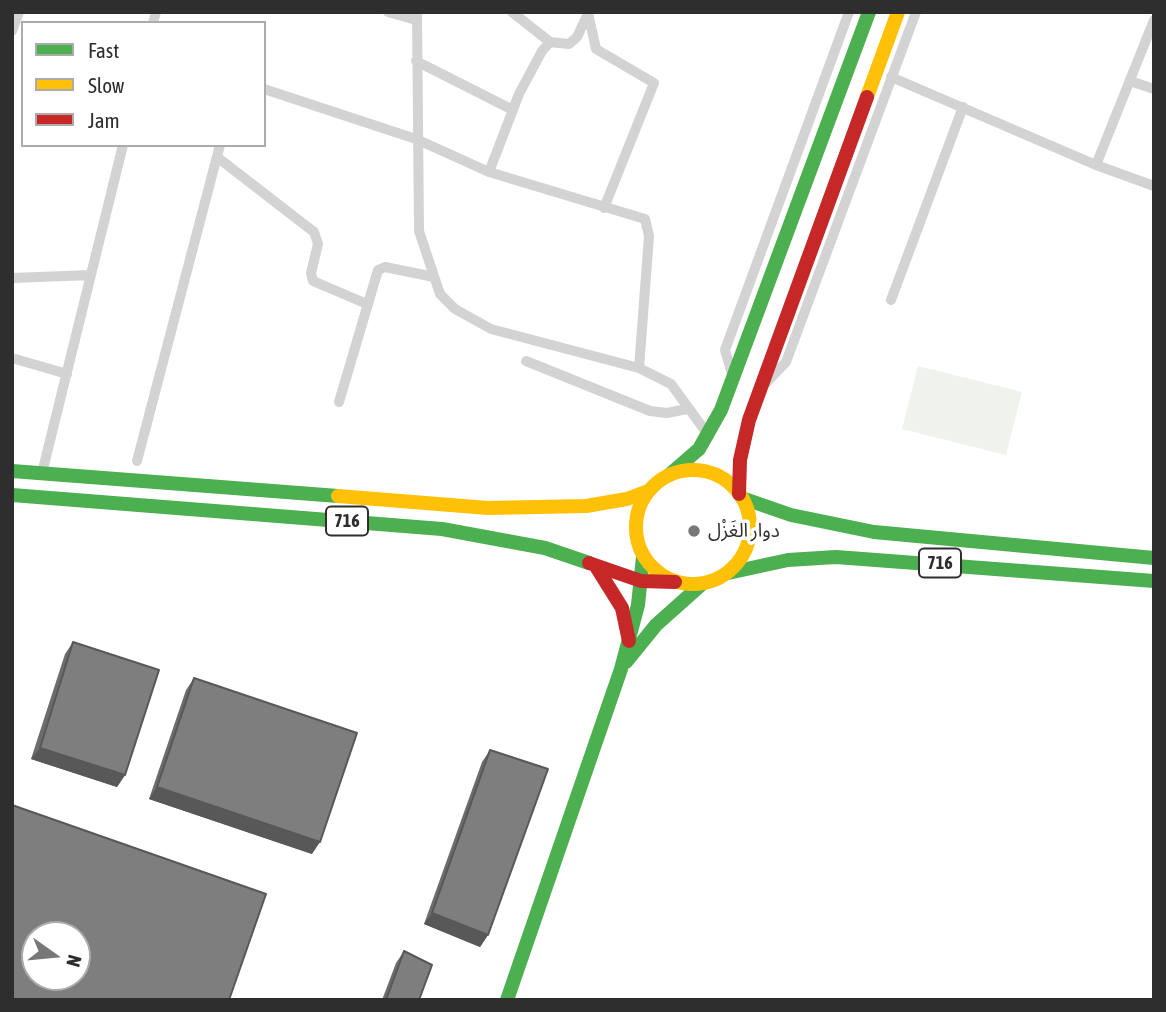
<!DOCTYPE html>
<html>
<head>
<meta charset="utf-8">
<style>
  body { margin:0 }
  #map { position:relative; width:1166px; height:1012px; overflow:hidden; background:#fff; font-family:"Asap Condensed",sans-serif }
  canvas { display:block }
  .frame { position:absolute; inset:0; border:14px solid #2e2e2e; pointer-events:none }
  .legend { position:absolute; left:21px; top:21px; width:245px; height:126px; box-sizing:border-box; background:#fff; border:2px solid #ababab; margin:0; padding:9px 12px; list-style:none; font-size:21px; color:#2e2e2e }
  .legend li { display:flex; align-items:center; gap:14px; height:35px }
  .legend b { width:35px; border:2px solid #ababab }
  .north { position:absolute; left:21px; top:921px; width:70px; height:70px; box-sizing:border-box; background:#fff; border:2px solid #ababab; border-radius:50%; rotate:105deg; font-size:19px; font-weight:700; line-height:28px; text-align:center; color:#2e2e2e }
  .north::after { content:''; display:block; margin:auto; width:24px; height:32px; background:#777; clip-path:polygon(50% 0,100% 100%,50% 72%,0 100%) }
</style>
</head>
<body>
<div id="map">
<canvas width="1166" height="1012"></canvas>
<div class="frame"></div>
<ul class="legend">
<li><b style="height:9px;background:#4caf50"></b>Fast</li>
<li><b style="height:9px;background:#ffc107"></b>Slow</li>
<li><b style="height:9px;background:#c62828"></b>Jam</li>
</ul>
<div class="north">N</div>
</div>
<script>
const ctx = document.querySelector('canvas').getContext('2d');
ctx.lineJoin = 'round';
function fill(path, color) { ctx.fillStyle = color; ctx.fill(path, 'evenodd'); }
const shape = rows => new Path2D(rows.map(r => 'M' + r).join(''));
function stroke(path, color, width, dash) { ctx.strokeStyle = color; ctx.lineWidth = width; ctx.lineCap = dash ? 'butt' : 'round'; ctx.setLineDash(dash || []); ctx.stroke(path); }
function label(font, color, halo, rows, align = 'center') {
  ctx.font = font + ' "Asap Condensed","Noto Sans Arabic",sans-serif'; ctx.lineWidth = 7; ctx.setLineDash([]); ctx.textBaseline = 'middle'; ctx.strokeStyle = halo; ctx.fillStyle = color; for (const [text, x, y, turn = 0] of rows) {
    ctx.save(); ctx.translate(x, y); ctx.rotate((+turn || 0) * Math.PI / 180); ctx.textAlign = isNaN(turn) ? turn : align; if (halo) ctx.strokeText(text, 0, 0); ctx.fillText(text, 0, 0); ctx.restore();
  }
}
const green = shape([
  [918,366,1022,392,1006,455,902,429]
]);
const street = shape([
  [388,12,416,20],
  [417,12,419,231,440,294,455,309,491,329,639,368,671,384,709,436],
  [512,12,550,42],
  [588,13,596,49,654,83,604,208],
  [153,23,156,12],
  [12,31,19,12],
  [416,61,513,110],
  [891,77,1096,165,1154,186],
  [1130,81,1154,89],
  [264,89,416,139,489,172,645,219,649,236,639,368],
  [217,157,314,232,318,244,311,273,313,281,367,304],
  [1096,165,1154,20],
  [489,172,519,94,542,51,550,42,569,44,577,37,587,16],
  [12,278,91,275],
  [891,300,963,107],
  [12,358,67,374],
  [526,361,650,411,667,413,687,409],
  [733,377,725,350,849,12],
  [764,385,786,362,916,12],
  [339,402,378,270,385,267,434,277],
  [137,461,220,145],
  [42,473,123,145]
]);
const fast = shape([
  [12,471,338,496],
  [669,475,699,449,721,410,869,12],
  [12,495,442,529,545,548,589,563],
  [742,498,791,515,874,532,1154,558],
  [728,573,788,560,836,557,1154,581],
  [626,662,656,625,702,584],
  [507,1000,621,669,638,605,643,557]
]);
const slow = shape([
  [867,97,898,12],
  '636 527a57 57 0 1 1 114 0a57 57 0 1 1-114 0Z',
  [338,496,488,508,586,506,627,499,648,491]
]);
const jam = shape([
  [739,494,740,460,749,420,867,97],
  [589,563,641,581,675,582],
  [597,568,622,608,629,641]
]);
const wall = shape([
  [73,642,125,775,117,787,31,759,65,654],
  [194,678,312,854,149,799,186,690],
  [490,750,488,935,480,947,424,924,482,762],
  [404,951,419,1000,382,1000,396,963]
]);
const shadedWall = shape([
  [40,748,125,775,117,787,31,759],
  [157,787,320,842,312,854,149,799],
  [432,913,488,935,480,947,424,924]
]);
const building = shape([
  [73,642,159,670,125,775,40,748,73,642],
  [194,678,357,733,320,842,157,787,194,678],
  [490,750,548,769,488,935,432,913,490,750],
  [12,805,266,894,229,1000,12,1000,12,805],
  [35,935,77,935,77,977,35,977,35,935],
  [404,951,432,965,419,1000,386,1000,404,951]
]);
const markers = [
  [694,531,7,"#777"]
];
const shields = [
  [347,521,42],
  [940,563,42]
];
const shieldNames = [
  ["716",347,521],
  ["716",940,563]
];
const poiNames = [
  ["دوار الغَزْل",708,531]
];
fill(green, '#f0f3ed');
stroke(street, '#d3d3d3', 10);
stroke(fast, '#4caf50', 14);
stroke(slow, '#ffc107', 14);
stroke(jam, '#c62828', 14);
fill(wall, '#6c6c6c');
fill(shadedWall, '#585858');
fill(building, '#7e7e7e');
stroke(building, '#585858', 2);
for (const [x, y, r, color] of markers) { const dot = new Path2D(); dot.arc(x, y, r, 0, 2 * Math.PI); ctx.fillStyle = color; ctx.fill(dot); stroke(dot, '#fff', 2.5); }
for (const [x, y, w] of shields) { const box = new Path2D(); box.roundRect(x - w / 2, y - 14.5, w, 29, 5); ctx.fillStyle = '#fff'; ctx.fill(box); stroke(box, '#2e2e2e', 2); }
label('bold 18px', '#2e2e2e', null, shieldNames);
label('19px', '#2e2e2e', '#fff', poiNames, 'left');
</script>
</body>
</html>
